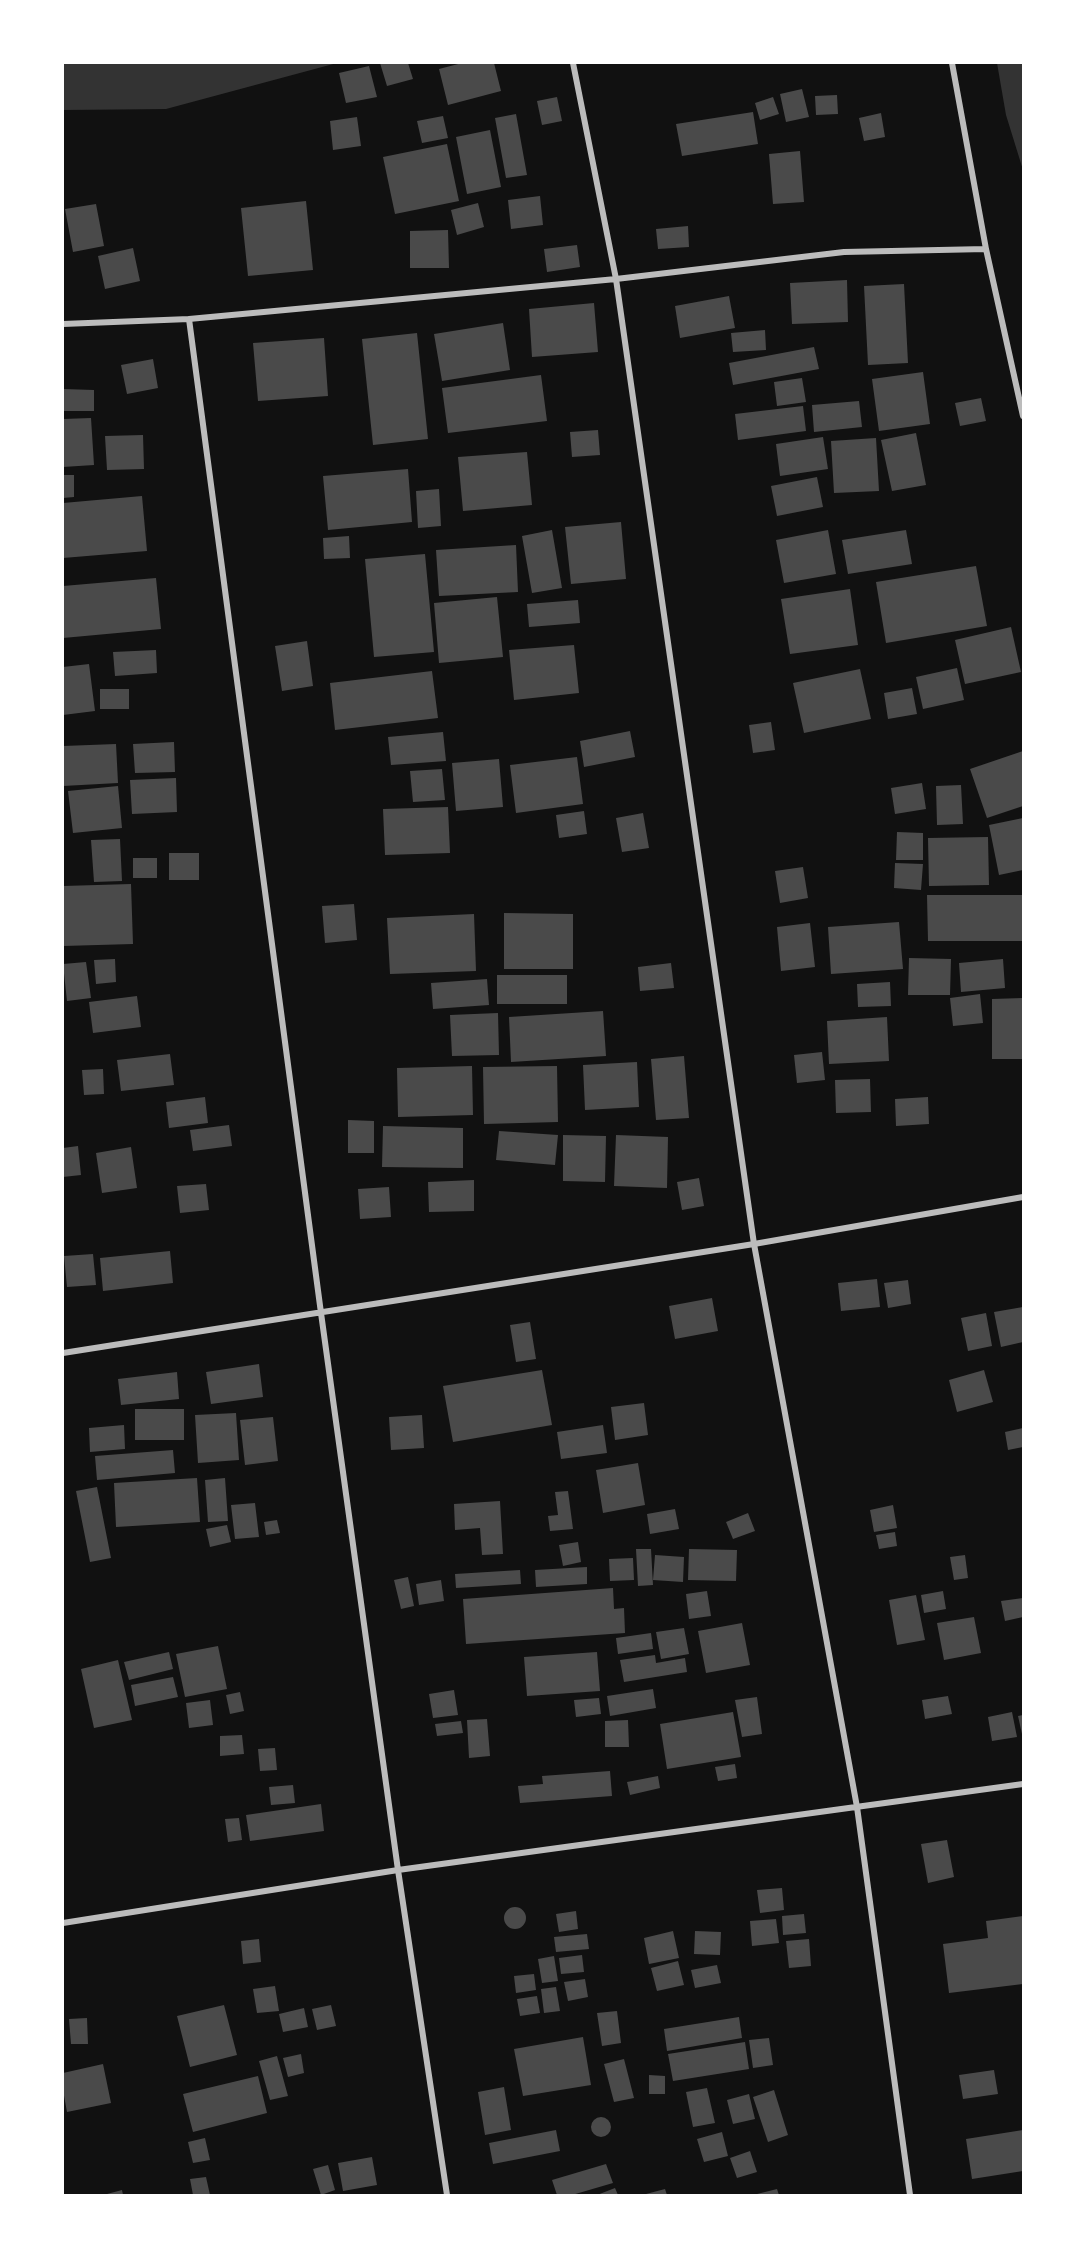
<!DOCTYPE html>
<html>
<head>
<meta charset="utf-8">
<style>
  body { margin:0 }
  #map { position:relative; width:1086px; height:2258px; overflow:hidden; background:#111; font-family:Raleway,sans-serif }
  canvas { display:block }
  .frame { position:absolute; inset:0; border:64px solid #fff; pointer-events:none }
</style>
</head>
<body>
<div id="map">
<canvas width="1086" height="2258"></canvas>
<div class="frame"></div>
</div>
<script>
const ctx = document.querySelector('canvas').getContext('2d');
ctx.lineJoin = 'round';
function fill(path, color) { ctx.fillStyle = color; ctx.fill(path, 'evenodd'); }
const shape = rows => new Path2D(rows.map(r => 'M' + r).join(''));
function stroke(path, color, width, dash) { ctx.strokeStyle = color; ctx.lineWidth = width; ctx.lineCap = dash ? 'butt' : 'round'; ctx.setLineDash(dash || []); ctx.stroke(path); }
const water = shape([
  [63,63,337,63,166,109,63,110],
  [997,63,1023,63,1023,170,1006,115]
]);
const building = shape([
  [380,63,408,63,413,79,387,86],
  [462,63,494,63,501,91,448,105,439,69],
  [369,66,377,97,346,103,339,73],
  [802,89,809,117,786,122,780,94],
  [837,95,838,114,816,115,815,96],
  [557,97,562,121,542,125,537,101],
  [773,97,779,114,760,120,755,103],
  [753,112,758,144,682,156,676,124],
  [881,113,885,137,864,141,859,118],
  [516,114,527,175,506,178,495,118],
  [443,116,448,138,422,143,417,121],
  [357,117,361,146,333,150,330,121],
  [490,130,501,187,467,194,456,137],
  [447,144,459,201,395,214,383,157],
  [800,151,804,202,773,204,769,154],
  [540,196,543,225,511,229,508,200],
  [306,201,313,270,248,276,241,208],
  [478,203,484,227,457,235,451,210],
  [96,204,104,246,73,252,65,209],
  [688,226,689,247,658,249,656,229],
  [448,230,449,268,410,268,410,231],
  [577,245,580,267,547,272,544,249],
  [133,248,140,281,105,289,98,256],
  [847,280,848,322,792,324,790,283],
  [904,284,908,363,868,365,864,286],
  [729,296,735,328,680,338,675,306],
  [594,303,598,352,532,357,529,309],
  [503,323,510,370,442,381,434,334],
  [765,330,766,350,733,352,731,333],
  [417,333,428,439,373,445,362,339],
  [324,338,328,396,258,401,253,343],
  [814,347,819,369,733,385,729,363],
  [153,359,158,388,127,394,121,365],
  [923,372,930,424,879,431,872,379],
  [541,375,547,421,448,433,442,388],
  [802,378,806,402,777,406,774,382],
  [63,389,94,390,94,411,63,411],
  [981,398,986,421,960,426,955,403],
  [859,401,862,427,814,432,812,405],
  [803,406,806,431,738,440,735,414],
  [91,418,94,465,63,467,63,419],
  [598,430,600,455,572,457,570,432],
  [916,433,926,485,892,491,881,440],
  [143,435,144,469,107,470,105,436],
  [823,437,828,469,780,476,776,444],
  [876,438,879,491,834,493,831,441],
  [527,452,532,505,463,511,458,457],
  [408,469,412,522,328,530,323,476],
  [63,475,74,475,74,497,63,498],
  [817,477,823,507,777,516,771,486],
  [439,489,441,526,418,528,416,491],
  [142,496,147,551,63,558,63,503],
  [621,522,626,579,571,584,565,527],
  [552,530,562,588,532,593,522,536],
  [828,530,836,574,784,583,776,540],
  [906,530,912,564,848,574,842,540],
  [349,536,350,558,324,559,323,538],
  [516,545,518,592,439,596,436,550],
  [425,554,434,652,374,657,365,559],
  [976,566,987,626,886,643,876,582],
  [156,578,161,629,63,638,63,586],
  [850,589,858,645,790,654,781,599],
  [497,597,503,657,439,663,434,603],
  [578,600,580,623,529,627,527,604],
  [1011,627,1021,672,965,684,955,640],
  [307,641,313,686,282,691,275,646],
  [574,645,579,693,514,700,509,650],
  [156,650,157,673,115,676,113,652],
  [89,664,95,711,63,715,63,667],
  [957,668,964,700,923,709,916,677],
  [860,669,871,719,804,733,793,683],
  [432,671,438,718,335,730,330,683],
  [912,688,917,714,888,719,884,693],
  [100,689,129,689,129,709,100,709],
  [771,722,775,750,753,753,749,725],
  [630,731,635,757,584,767,580,741],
  [443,732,446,761,391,765,388,737],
  [174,742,175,772,135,773,133,744],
  [116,744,118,783,63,786,63,746],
  [1023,751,1023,806,987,818,970,769],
  [577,757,583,804,516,813,510,765],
  [499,759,503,807,456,811,452,763],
  [442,769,445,800,413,802,410,771],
  [176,778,177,812,132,814,130,780],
  [922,783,926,809,895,814,891,788],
  [961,785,963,824,937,825,936,786],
  [118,786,122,828,73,833,68,791],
  [448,807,450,853,385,855,383,809],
  [584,811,587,834,559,838,556,815],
  [643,813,649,848,622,852,616,818],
  [1023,818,1023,870,999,875,989,825],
  [897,832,923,833,923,860,896,860],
  [988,837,989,885,929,886,928,838],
  [120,839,122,881,94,882,91,840],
  [169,853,199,853,199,880,169,880],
  [133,858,157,858,157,878,133,878],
  [895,863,923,864,921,890,894,888],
  [803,867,808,898,780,903,775,871],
  [131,884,133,944,63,946,63,886],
  [927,895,1023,895,1023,941,928,941],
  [354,904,357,940,325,943,322,906],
  [504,913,573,914,573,969,504,969],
  [474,914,476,971,390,974,387,918],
  [899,922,903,969,831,974,828,927],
  [810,923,815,967,781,971,777,927],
  [909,958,951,959,950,995,908,995],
  [115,959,116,982,96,984,94,960],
  [1003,959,1005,988,961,992,959,963],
  [86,962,91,998,67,1001,63,964],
  [671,963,674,988,640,991,638,967],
  [497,975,567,975,567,1004,497,1004],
  [487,979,489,1005,433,1009,431,983],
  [890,982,891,1006,858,1007,857,984],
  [980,994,983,1023,953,1026,950,998],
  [137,996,141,1027,93,1033,89,1002],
  [1023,998,1023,1059,992,1059,992,999],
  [603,1011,606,1056,511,1062,509,1017],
  [498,1013,499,1055,452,1056,450,1015],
  [887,1017,889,1061,829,1064,827,1021],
  [822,1052,825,1080,797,1083,794,1055],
  [170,1054,174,1085,121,1091,117,1060],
  [684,1056,689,1118,656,1120,651,1059],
  [637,1062,639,1107,585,1110,583,1065],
  [472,1066,473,1115,398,1117,397,1068],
  [557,1066,558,1122,484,1124,483,1067],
  [103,1069,104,1094,84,1095,82,1070],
  [870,1079,871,1112,836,1113,835,1080],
  [205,1097,208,1123,169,1128,166,1102],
  [928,1097,929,1124,896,1126,895,1099],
  [348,1120,374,1121,374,1153,348,1153],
  [229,1125,232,1146,193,1151,190,1130],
  [383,1126,463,1128,463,1168,382,1167],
  [499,1131,558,1135,555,1165,496,1160],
  [563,1135,606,1136,605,1182,563,1181],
  [616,1135,668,1137,667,1188,614,1186],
  [78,1146,81,1175,63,1177,63,1148],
  [131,1147,137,1188,102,1193,96,1153],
  [699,1178,704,1206,682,1210,677,1182],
  [474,1180,474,1211,429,1212,428,1182],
  [206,1184,209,1210,180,1213,177,1186],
  [389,1187,391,1217,360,1219,358,1189],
  [170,1251,173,1283,103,1291,100,1258],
  [93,1254,96,1285,67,1287,64,1256],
  [877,1279,880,1307,841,1311,838,1283],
  [908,1280,911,1304,888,1308,884,1283],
  [712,1298,718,1331,675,1339,669,1306],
  [1023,1307,1023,1342,1001,1347,994,1312],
  [986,1313,992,1346,968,1351,961,1318],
  [530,1322,536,1359,516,1362,510,1325],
  [259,1364,263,1397,211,1404,206,1372],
  [542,1370,552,1425,453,1442,443,1386],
  [984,1370,993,1402,957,1412,949,1380],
  [177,1372,179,1399,121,1405,118,1379],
  [644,1403,648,1435,615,1440,611,1407],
  [135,1409,184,1409,184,1440,135,1440],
  [236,1413,239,1460,198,1463,195,1415],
  [422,1415,424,1448,391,1450,389,1417],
  [273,1417,278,1461,245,1465,240,1420],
  [124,1425,125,1449,90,1452,89,1428],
  [603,1425,607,1453,561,1459,557,1432],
  [1023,1428,1023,1447,1008,1450,1005,1432],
  [173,1450,175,1473,97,1480,95,1456],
  [638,1463,645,1505,603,1513,596,1470],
  [197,1478,200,1522,116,1527,114,1483],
  [225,1478,228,1521,208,1522,205,1480],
  [97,1487,111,1558,90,1562,76,1491],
  [568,1491,573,1529,550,1531,548,1516,558,1515,555,1492],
  [500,1501,503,1554,482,1555,480,1528,455,1530,454,1504],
  [255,1503,259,1537,235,1539,231,1505],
  [893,1505,897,1528,874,1532,870,1510],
  [675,1509,679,1529,650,1534,647,1514],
  [748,1513,755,1531,733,1539,726,1522],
  [277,1520,280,1533,266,1535,264,1522],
  [227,1525,231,1542,210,1547,206,1529],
  [895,1532,897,1546,879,1549,876,1535],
  [578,1542,581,1562,563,1566,559,1545],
  [636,1549,651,1549,653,1585,638,1586],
  [689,1549,737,1550,736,1581,688,1580],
  [655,1555,684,1557,683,1582,653,1580],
  [965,1555,968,1578,954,1580,950,1557],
  [633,1558,634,1580,610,1581,609,1559],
  [587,1567,587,1584,536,1587,535,1570],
  [520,1570,521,1584,456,1588,455,1574],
  [408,1577,414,1606,401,1609,394,1580],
  [441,1580,444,1601,419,1605,416,1584],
  [613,1588,614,1609,624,1608,625,1633,466,1644,463,1599],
  [707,1591,711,1616,689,1619,686,1594],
  [943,1591,946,1609,924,1613,921,1595],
  [916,1595,925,1640,897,1645,889,1600],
  [1023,1598,1023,1617,1005,1621,1001,1601],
  [974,1617,981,1653,944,1660,937,1623],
  [742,1623,750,1665,706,1673,698,1631],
  [684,1628,689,1654,661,1659,656,1632],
  [651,1633,653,1649,618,1654,616,1638],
  [218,1646,227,1689,185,1697,176,1654],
  [169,1652,173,1669,129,1680,124,1662],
  [597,1652,600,1691,527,1696,524,1657],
  [655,1655,656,1663,685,1658,687,1672,624,1682,620,1660],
  [118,1660,132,1720,94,1728,81,1669],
  [173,1677,178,1697,135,1706,131,1685],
  [653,1689,656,1708,610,1716,607,1696],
  [454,1690,458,1715,433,1718,429,1694],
  [240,1692,244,1711,230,1714,226,1695],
  [948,1696,952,1714,925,1719,922,1700],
  [757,1697,762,1734,742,1737,735,1700],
  [599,1698,601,1714,576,1717,574,1700],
  [210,1700,213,1725,189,1728,186,1703],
  [733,1712,741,1757,667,1769,660,1724],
  [1012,1712,1017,1737,992,1741,988,1717],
  [1023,1715,1023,1734,1022,1734,1018,1716],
  [487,1719,490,1756,469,1758,467,1720],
  [628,1720,629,1747,605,1747,605,1721],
  [461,1721,463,1733,437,1736,435,1724],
  [242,1735,244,1754,220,1756,220,1736],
  [275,1748,277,1770,260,1771,258,1749],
  [735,1764,737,1778,718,1781,715,1767],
  [610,1771,612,1796,520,1803,518,1786,543,1784,542,1776],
  [658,1776,660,1788,630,1795,627,1782],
  [293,1785,295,1803,271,1805,269,1787],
  [321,1804,324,1831,250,1841,246,1815],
  [239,1818,242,1840,228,1842,225,1819],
  [947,1840,954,1877,928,1883,921,1844],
  [782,1888,784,1910,760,1913,757,1890],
  '504 1918a11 11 0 1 1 22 0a11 11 0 1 1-22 0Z',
  [576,1911,578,1929,559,1932,556,1914],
  [804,1914,806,1933,783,1935,782,1916],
  [1023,1916,1023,1984,949,1993,943,1944,988,1938,986,1921],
  [776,1919,779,1943,752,1946,750,1921],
  [673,1931,679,1958,649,1964,644,1938],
  [695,1931,721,1932,720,1955,694,1954],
  [587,1934,589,1949,556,1952,554,1937],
  [259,1939,261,1962,243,1964,241,1941],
  [809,1939,811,1966,789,1968,786,1941],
  [582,1955,584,1972,561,1974,559,1958],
  [554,1956,558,1981,542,1983,538,1959],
  [678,1961,684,1985,657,1991,651,1968],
  [717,1965,721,1983,695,1988,691,1970],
  [534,1974,536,1990,516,1993,514,1976],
  [585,1979,588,1997,568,2001,564,1982],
  [275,1986,279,2011,257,2013,253,1989],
  [556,1987,560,2011,544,2013,541,1989],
  [537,1996,540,2013,520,2016,517,1999],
  [224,2005,237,2055,190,2067,177,2016],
  [331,2005,336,2026,317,2030,312,2009],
  [304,2008,308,2027,283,2032,279,2014],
  [617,2011,621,2043,602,2046,597,2013],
  [739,2017,742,2038,667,2051,664,2029],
  [87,2018,88,2044,71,2044,69,2019],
  [583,2037,591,2085,523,2096,514,2049],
  [769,2038,773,2065,753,2068,749,2040],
  [745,2042,749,2069,673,2081,668,2054],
  [301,2054,304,2073,288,2077,283,2058],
  [277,2056,288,2096,270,2100,259,2061],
  [624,2059,634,2098,614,2102,604,2064],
  [103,2064,111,2103,67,2112,63,2090,63,2073],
  [994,2070,998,2094,963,2099,959,2075],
  [649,2075,665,2076,665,2094,649,2094],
  [258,2076,267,2113,193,2132,183,2094],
  [504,2087,511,2130,485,2135,478,2092],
  [707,2088,715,2123,693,2127,686,2092],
  [774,2090,788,2135,768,2142,753,2097],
  [749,2094,755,2119,733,2124,727,2100],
  '591 2127a10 10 0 1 1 20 0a10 10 0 1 1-20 0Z',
  [556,2130,560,2151,493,2164,489,2143],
  [1023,2130,1023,2171,972,2179,966,2139],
  [722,2132,728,2156,704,2162,697,2139],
  [205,2138,210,2160,193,2163,188,2142],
  [750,2151,757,2172,737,2178,730,2158],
  [372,2157,377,2185,343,2191,338,2163],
  [606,2164,613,2183,572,2195,557,2195,552,2180],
  [328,2165,335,2190,321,2195,313,2169],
  [206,2177,210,2195,193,2195,190,2179],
  [615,2188,618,2195,597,2195],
  [665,2189,667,2195,646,2195,646,2194],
  [777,2189,779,2195,757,2195,757,2194],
  [122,2190,123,2195,108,2195,107,2194]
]);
const minor = shape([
  [573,63,616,279,754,1244,857,1807,910,2195],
  [952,63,986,249,1023,416],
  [189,319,616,279,844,252,986,249],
  [63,324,189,319,321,1313,398,1870,447,2195],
  [63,1353,754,1244,1023,1197],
  [63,1923,398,1870,1023,1784]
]);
fill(water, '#333');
fill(building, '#4a4a4a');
stroke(minor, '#bcbcbc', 6);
</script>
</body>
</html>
